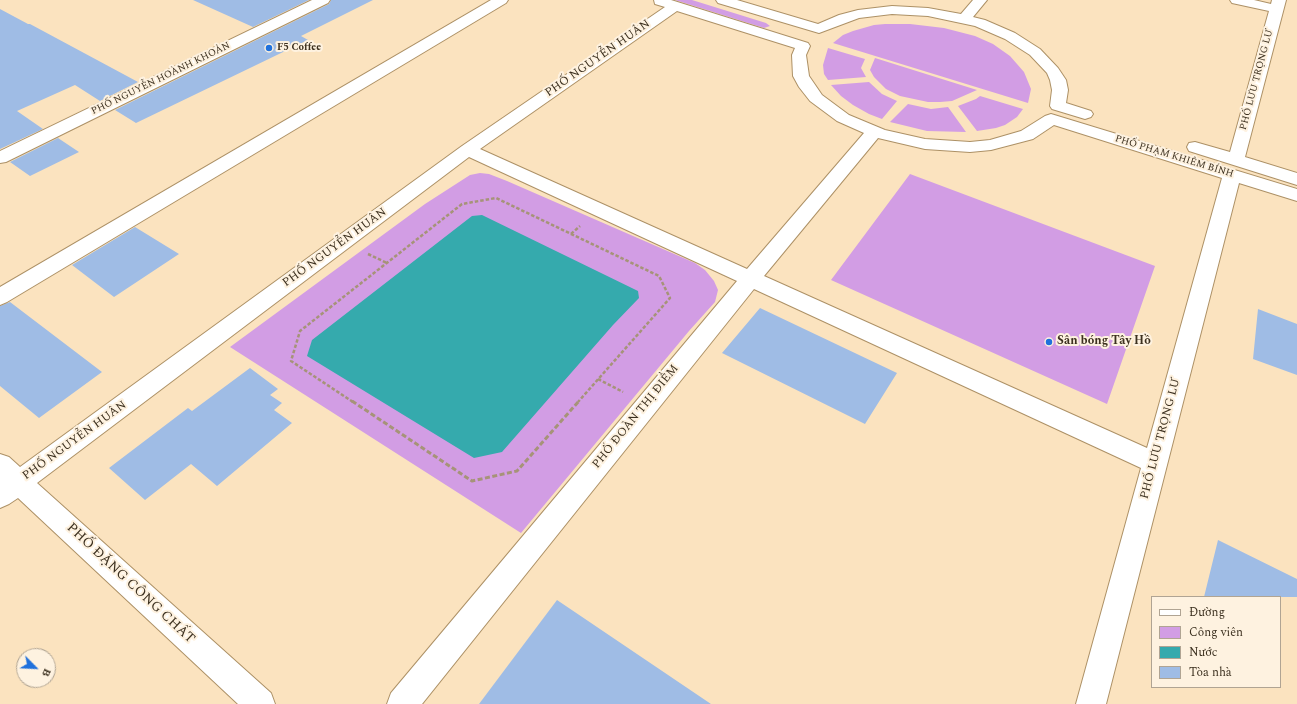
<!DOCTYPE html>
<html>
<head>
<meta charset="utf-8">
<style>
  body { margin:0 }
  #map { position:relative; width:1297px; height:704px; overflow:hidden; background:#fbe3bf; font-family:Spectral,serif }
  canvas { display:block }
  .legend { position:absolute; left:1151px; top:596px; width:130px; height:92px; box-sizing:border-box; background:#fef2e0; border:1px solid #b0a493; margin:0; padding:5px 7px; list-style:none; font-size:12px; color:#3c301f }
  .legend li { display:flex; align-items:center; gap:8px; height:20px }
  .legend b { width:20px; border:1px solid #b0a493 }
  .north { position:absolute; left:16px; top:648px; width:40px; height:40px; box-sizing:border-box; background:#fef2e0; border:1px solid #b0a493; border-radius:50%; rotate:114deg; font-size:11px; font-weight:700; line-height:16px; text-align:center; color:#3c301f }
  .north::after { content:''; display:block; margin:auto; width:14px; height:18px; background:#2071dc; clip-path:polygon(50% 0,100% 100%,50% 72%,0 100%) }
</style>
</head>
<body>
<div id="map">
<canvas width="1297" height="704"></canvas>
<ul class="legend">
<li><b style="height:5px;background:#fff"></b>Đường</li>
<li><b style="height:11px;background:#d29de4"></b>Công viên</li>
<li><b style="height:11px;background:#35aaad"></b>Nước</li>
<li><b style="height:11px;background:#9fbce5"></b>Tòa nhà</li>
</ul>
<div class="north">B</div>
</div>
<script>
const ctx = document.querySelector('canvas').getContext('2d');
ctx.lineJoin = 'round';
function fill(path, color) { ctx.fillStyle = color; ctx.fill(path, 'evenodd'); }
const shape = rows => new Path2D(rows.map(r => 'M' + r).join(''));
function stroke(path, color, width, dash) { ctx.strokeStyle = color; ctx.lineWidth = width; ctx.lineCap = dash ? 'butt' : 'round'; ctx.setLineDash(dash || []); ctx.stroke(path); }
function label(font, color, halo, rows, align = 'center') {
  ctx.font = font + ' Spectral,serif'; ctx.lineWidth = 4; ctx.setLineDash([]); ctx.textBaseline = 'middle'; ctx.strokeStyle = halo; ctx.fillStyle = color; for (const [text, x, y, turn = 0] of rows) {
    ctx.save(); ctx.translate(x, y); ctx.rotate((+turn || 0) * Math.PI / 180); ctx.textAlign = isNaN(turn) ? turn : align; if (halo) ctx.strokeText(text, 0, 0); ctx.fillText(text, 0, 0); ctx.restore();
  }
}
const green = shape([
  [675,0,692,0,766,23,770,26,764,28],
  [885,24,910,24,944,28,975,36,993,44,1010,56,1024,72,1031,89,1028,103,833,43,843,35,853,31,874,25],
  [828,48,865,59,861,68,866,77,828,80,824,74,823,65],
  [875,58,977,90,952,101,940,102,928,102,900,96,886,89,874,77,870,70],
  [869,82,882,94,897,101,882,119,869,114,853,105,841,96,831,85],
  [980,96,1023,109,1017,117,1005,125,996,128,977,131,958,106,976,99],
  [908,104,931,109,948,107,966,132,927,131,890,122],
  [480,173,489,174,507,181,695,263,705,270,714,281,718,290,715,302,689,331,521,533,230,347,425,204,470,175],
  [910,174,1155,266,1107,404,831,280]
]);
const water = shape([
  [482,215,638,291,639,298,613,325,502,452,474,458,307,356,312,340,472,216]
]);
const building = shape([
  [193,0,309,0,253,27],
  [331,0,373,0,301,36,308,40,136,123,115,110,329,4],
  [0,9,28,24,30,24,138,82,100,101,75,85,17,111,43,129,0,149],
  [58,138,79,152,30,176,10,162],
  [135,227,179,254,114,297,72,265],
  [10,302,102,372,39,418,0,386,0,306],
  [760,308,897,373,865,424,722,353],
  [1258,309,1297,324,1297,375,1253,359],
  [250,368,278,389,270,395,282,403,274,410,292,423,217,486,191,464,145,500,109,468,188,408,192,411],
  [1218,540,1297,579,1297,597,1204,597],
  [557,600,711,704,479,704]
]);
const pathFar1 = shape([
  [571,234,580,226],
  [368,254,387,263],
  [598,379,623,392],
  [353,402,291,361,300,331,462,204,496,198,659,276,670,298,578,402]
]);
const path = shape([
  [352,401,472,481,517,471,579,401]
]);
const minor = shape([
  [312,0,330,0,328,3,6,162,0,163,0,151,312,0],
  [491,0,508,0,506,3,7,302,0,305,0,287,491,0],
  [654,0,671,0,808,43,810,46,806,55,809,76,822,95,849,115,885,130,925,139,970,142,990,140,1021,131,1045,116,1051,114,1297,189,1297,201,1239,183,1106,704,1076,704,1141,468,754,289,422,704,387,704,391,693,737,281,469,157,37,483,271,693,275,704,238,704,18,498,9,504,0,508,0,454,9,457,20,467,462,146,665,7,655,4,654,0],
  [677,11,795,48,792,55,793,76,799,87,810,101,837,121,864,133,747,269,480,149,677,11],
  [1054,125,1222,178,1147,448,764,276,878,138,925,149,970,152,991,150,1033,139,1054,125],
  [716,0,737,0,818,24,839,15,858,10,892,6,928,8,961,14,973,0,987,0,973,17,985,20,1015,33,1040,49,1058,68,1066,80,1068,90,1066,103,1091,111,1093,114,1091,117,1085,119,1052,109,1050,106,1052,90,1050,80,1047,73,1030,55,1005,39,975,26,928,16,892,14,859,18,819,33,718,3,716,0],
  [1230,0,1254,0,1271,4,1272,0,1286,0,1245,157,1297,173,1297,185,1189,151,1187,147,1189,143,1195,142,1230,152,1269,11,1232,3,1230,0]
]);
const markers = [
  [269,48,4,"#2071dc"],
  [1049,342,4,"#2071dc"]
];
const farPoinames = [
  ["F5 Coffee",277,48]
];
const farStreetnames = [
  ["PHỐ NGUYỄN HOÀNH KHOẢN",161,79,-26],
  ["PHỐ LƯU TRỌNG LƯ",1257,80,-75],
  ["PHỐ PHẠM KHIÊM BÍNH",1174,157,17]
];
const streetNames = [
  ["PHỐ NGUYỄN HUÂN",598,59,-35],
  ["PHỐ NGUYỄN HUÂN",335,248,-36],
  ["PHỐ ĐOÀN THỊ ĐIỂM",636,417,-51],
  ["PHỐ LƯU TRỌNG LƯ",1161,439,-75],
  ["PHỐ NGUYỄN HUÂN",75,441,-36]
];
const poiNames = [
  ["Sân bóng Tây Hồ",1057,342]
];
const nearStreetnames = [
  ["PHỐ ĐẶNG CÔNG CHẤT",130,584,43]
];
fill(green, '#d29de4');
fill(water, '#35aaad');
fill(building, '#9fbce5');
stroke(minor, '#ad9166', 2);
stroke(pathFar1, '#a69378', 2.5, [3.5, 2]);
stroke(path, '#a69378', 3, [5, 2.5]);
fill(minor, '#fff');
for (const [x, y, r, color] of markers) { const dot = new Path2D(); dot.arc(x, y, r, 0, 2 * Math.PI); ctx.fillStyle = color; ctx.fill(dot); stroke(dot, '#fef2e0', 1.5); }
label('bold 10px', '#3c301f', '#fef2e0', farPoinames, 'left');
label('10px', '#3c301f', '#fef2e0', farStreetnames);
label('12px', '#3c301f', '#fef2e0', streetNames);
label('bold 12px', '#3c301f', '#fef2e0', poiNames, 'left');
label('14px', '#3c301f', '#fef2e0', nearStreetnames);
</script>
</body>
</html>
